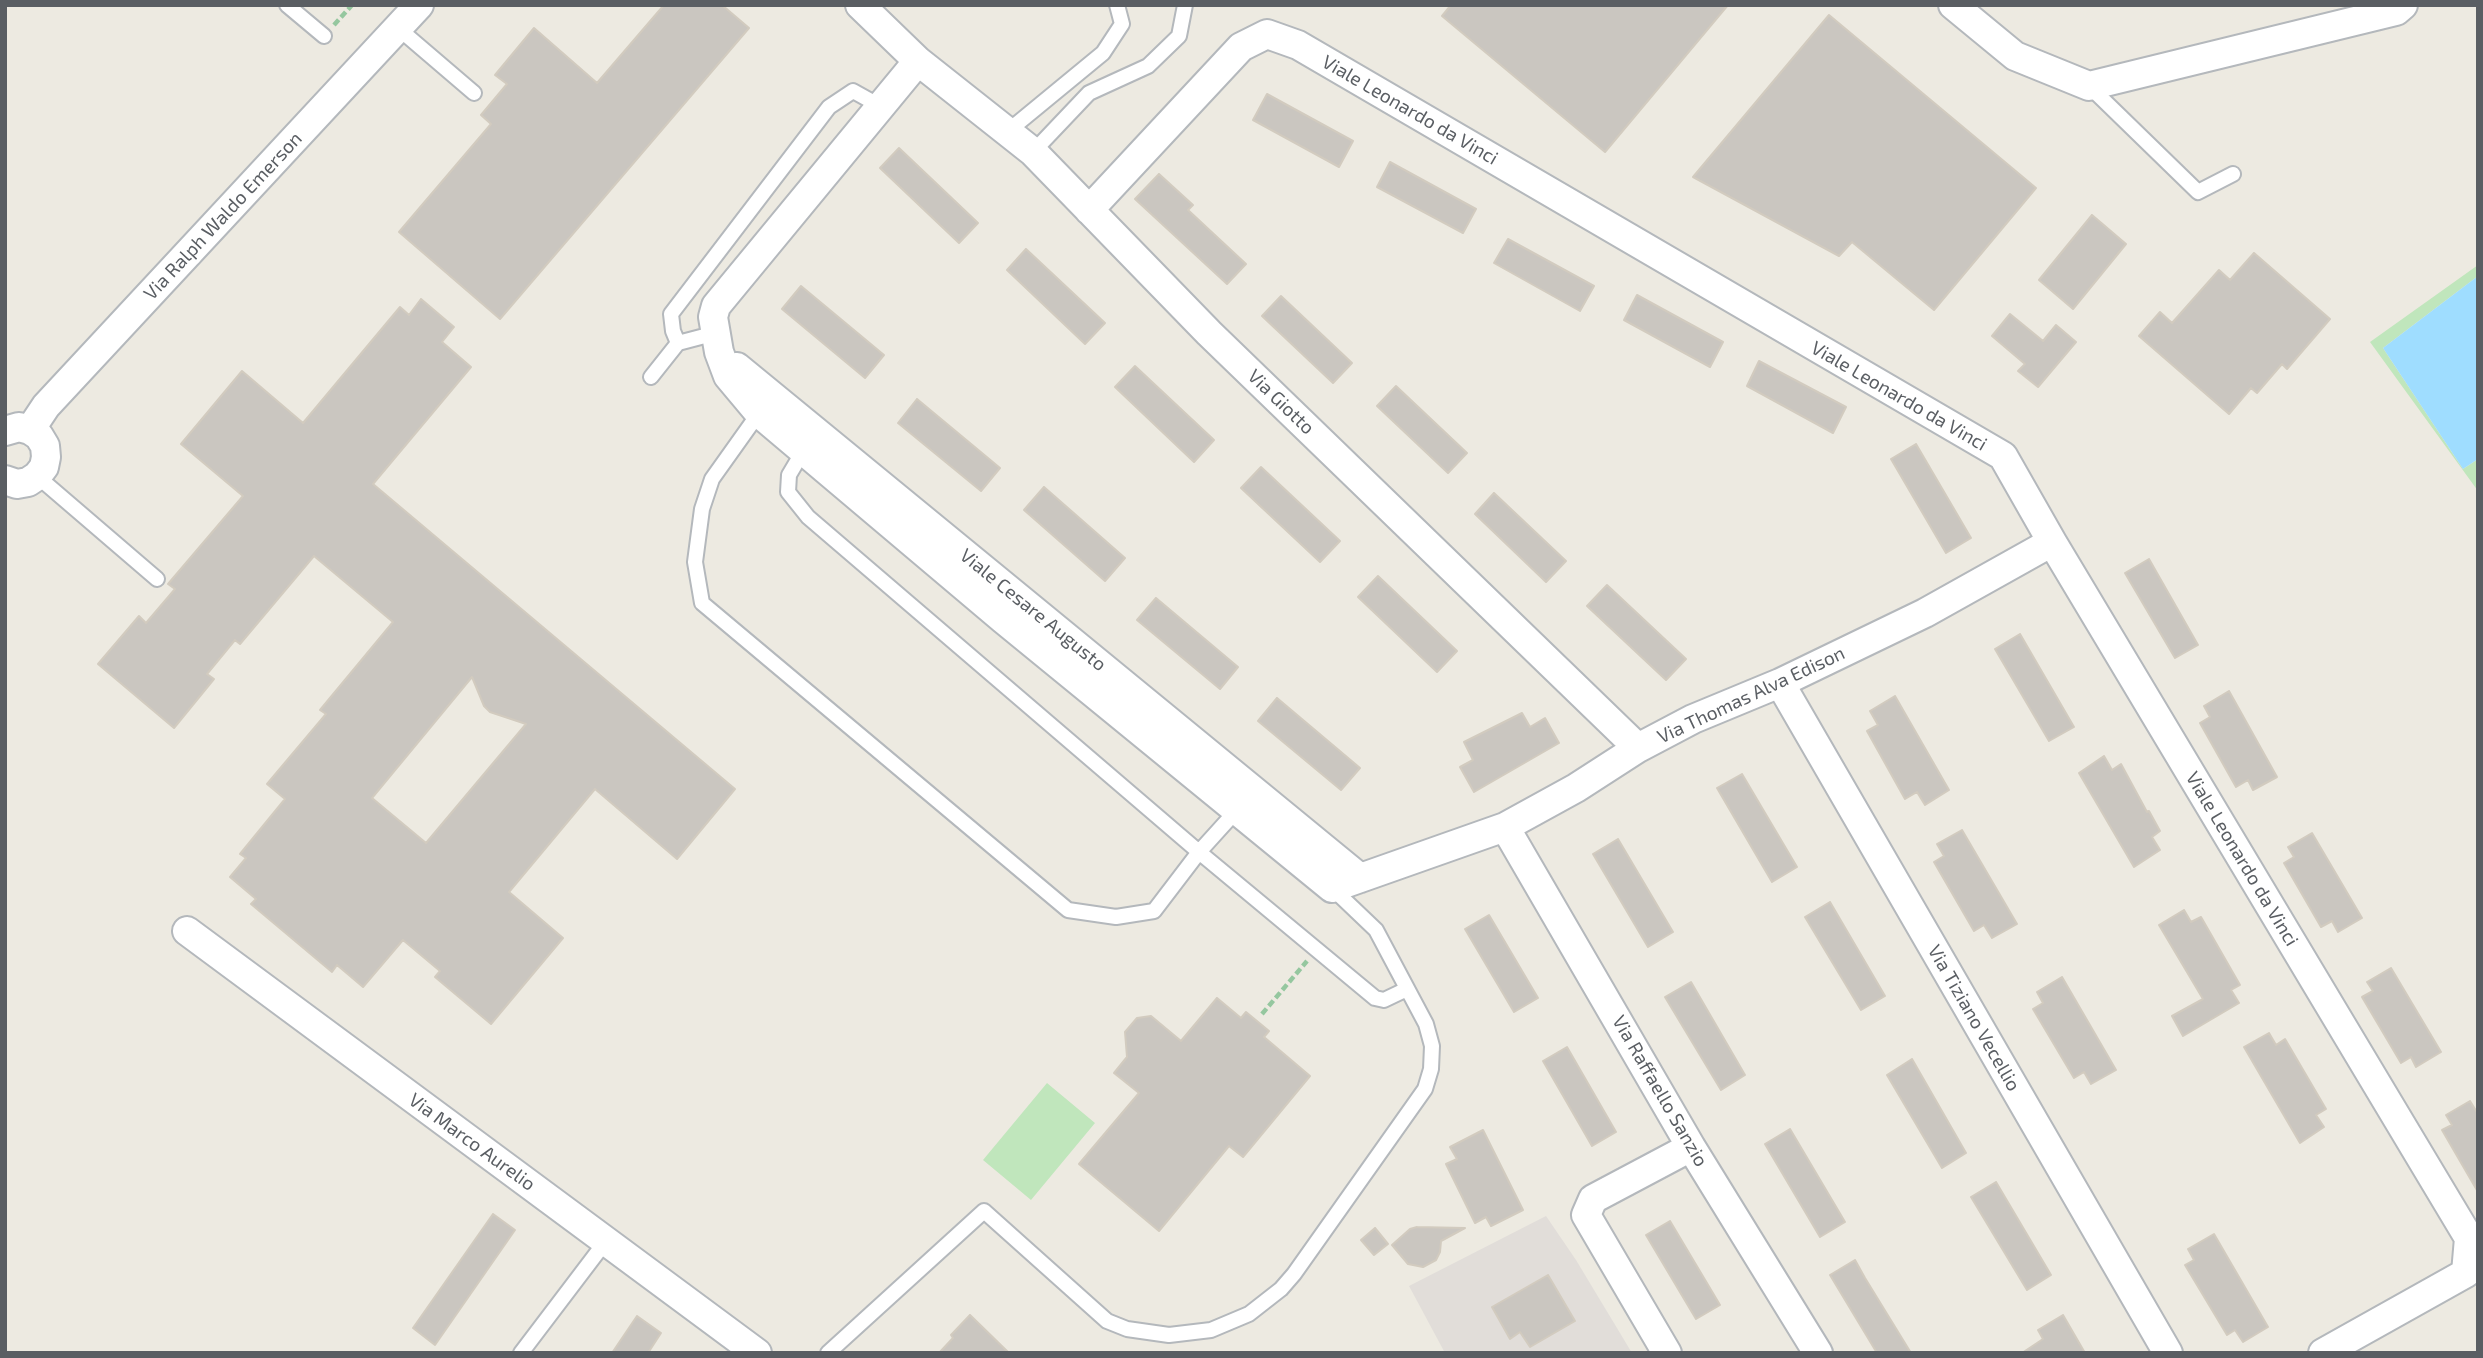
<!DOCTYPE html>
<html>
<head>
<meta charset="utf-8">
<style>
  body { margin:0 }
  #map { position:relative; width:2483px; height:1358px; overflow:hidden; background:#edeae1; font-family:"Exo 2",sans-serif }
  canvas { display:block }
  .frame { position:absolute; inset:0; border:7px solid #5a5e63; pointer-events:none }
</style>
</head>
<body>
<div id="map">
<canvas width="2483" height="1358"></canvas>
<div class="frame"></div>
</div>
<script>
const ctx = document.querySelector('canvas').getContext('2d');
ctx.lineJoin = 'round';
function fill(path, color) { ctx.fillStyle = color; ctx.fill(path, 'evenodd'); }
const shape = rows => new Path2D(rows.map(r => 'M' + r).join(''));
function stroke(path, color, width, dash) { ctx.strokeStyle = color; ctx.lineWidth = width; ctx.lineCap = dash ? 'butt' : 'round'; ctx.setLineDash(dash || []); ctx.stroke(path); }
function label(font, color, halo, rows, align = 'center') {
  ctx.font = font + ' "Exo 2",sans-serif'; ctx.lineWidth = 7; ctx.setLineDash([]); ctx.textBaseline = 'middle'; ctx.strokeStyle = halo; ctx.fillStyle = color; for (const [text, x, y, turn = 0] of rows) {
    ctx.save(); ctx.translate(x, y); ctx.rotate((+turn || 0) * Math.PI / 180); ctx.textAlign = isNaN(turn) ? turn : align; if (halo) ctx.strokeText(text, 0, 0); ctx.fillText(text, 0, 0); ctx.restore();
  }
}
const industrial = shape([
  [1546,1216,1576,1260,1632,1353,1445,1353,1409,1286]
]);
const green = shape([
  [2478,265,2478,276,2383,348,2463,469,2478,459,2478,491,2370,342],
  [1047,1083,1095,1123,1031,1200,983,1160]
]);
const water = shape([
  [2478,276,2478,459,2463,469,2383,348]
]);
const building = shape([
  [664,5,722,5,749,28,500,319,399,232,491,124,481,115,507,84,495,75,534,28,597,83,664,5],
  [1451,5,1728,5,1605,152,1442,16,1451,5],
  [1829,15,2036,188,1934,310,1852,242,1839,256,1693,177,1829,15],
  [1267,94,1353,141,1339,167,1253,120,1267,94],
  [899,148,978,223,959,243,880,168,899,148],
  [1390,162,1476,209,1463,233,1377,187,1390,162],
  [1159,174,1193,205,1188,210,1246,264,1227,284,1135,199,1159,174],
  [2092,215,2126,244,2073,309,2039,280,2092,215],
  [1508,239,1594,286,1580,311,1494,263,1508,239],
  [1026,249,1105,323,1085,344,1007,270,1026,249],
  [2254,253,2330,319,2287,369,2282,364,2257,393,2251,388,2229,414,2139,336,2160,312,2172,323,2219,270,2230,280,2254,253],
  [801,286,884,355,865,378,782,309,801,286],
  [1637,295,1723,342,1710,367,1624,320,1637,295],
  [1281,296,1352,363,1333,383,1262,316,1281,296],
  [421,299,454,327,442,342,471,367,373,484,735,789,677,859,595,789,509,892,563,938,491,1024,435,977,440,971,403,940,363,987,337,965,332,972,251,904,256,899,230,877,246,858,240,854,285,799,267,784,326,714,320,710,393,622,314,556,240,644,235,640,207,674,214,679,174,728,98,664,139,616,146,623,175,589,168,584,243,496,181,444,242,371,303,423,400,307,409,315,421,299],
  [472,677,484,706,490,712,526,724,426,843,372,798,472,677],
  [2010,314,2043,341,2056,325,2076,342,2038,387,2018,371,2025,364,1992,336,2010,314],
  [1759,361,1846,407,1833,433,1747,386,1759,361],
  [1135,366,1214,440,1194,462,1115,387,1135,366],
  [1396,386,1467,453,1448,473,1377,406,1396,386],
  [917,399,1000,468,981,491,898,423,917,399],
  [1916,444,1971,538,1946,553,1891,459,1916,444],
  [1261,467,1340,541,1320,562,1241,488,1261,467],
  [1044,487,1125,558,1105,581,1024,510,1044,487],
  [1494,493,1566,561,1546,582,1475,514,1494,493],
  [2149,559,2198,645,2175,658,2125,573,2149,559],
  [1378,576,1457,651,1437,672,1358,597,1378,576],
  [1607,585,1686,659,1666,680,1587,606,1607,585],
  [1156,598,1238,667,1220,689,1137,620,1156,598],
  [2020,634,2074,727,2049,741,1995,649,2020,634],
  [2229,691,2277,777,2253,790,2248,780,2236,787,2200,723,2210,717,2204,706,2229,691],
  [1895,696,1949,790,1925,805,1917,792,1905,799,1867,731,1878,725,1870,711,1895,696],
  [1277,698,1360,768,1341,790,1258,721,1277,698],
  [1522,713,1530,727,1545,718,1559,743,1474,792,1460,767,1473,760,1464,742,1522,713],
  [2104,756,2112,770,2121,764,2147,812,2149,811,2160,831,2152,837,2160,850,2134,867,2079,773,2104,756],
  [1742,774,1797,867,1772,882,1717,788,1742,774],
  [1962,830,2017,924,1992,938,1984,925,1974,931,1934,862,1944,856,1937,844,1962,830],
  [2312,833,2362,918,2338,932,2332,921,2321,927,2284,863,2294,857,2288,847,2312,833],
  [1618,839,1673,932,1648,947,1593,854,1618,839],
  [1830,902,1885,996,1861,1010,1805,917,1830,902],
  [2184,910,2191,922,2201,917,2240,985,2231,990,2239,1003,2183,1036,2172,1016,2203,999,2159,925,2184,910],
  [1489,915,1538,998,1514,1012,1465,929,1489,915],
  [2391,968,2441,1052,2416,1067,2411,1057,2401,1063,2362,997,2373,991,2367,982,2391,968],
  [2062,977,2116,1070,2091,1084,2084,1072,2074,1078,2033,1009,2043,1003,2037,992,2062,977],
  [1691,982,1745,1075,1721,1090,1665,997,1691,982],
  [1217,998,1241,1018,1246,1012,1269,1031,1264,1037,1310,1076,1243,1157,1229,1146,1159,1231,1079,1164,1139,1093,1114,1073,1127,1057,1125,1032,1137,1018,1151,1016,1181,1041,1217,998],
  [2269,1033,2276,1045,2285,1039,2326,1109,2316,1115,2324,1127,2300,1143,2244,1047,2269,1033],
  [1567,1047,1616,1132,1592,1146,1543,1061,1567,1047],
  [1912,1059,1966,1153,1942,1168,1887,1075,1912,1059],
  [2470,1101,2478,1114,2478,1192,2442,1130,2452,1125,2446,1115,2470,1101],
  [1790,1129,1845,1222,1820,1237,1765,1144,1790,1129],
  [1483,1130,1523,1210,1491,1226,1486,1217,1475,1223,1446,1164,1457,1159,1450,1147,1483,1130],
  [1996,1182,2051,1275,2027,1290,1971,1197,1996,1182],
  [493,1214,515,1230,435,1345,413,1328,493,1214],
  [1670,1221,1720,1305,1696,1319,1646,1235,1670,1221],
  [1417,1227,1465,1228,1441,1241,1440,1252,1436,1260,1423,1267,1408,1264,1392,1245,1410,1229,1417,1227],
  [1375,1228,1388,1244,1374,1255,1361,1240,1375,1228],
  [2214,1234,2268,1327,2243,1342,2235,1330,2227,1335,2185,1265,2194,1260,2188,1249,2214,1234],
  [1855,1260,1865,1278,1911,1353,1877,1353,1830,1275,1855,1260],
  [1548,1275,1575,1321,1530,1347,1520,1332,1510,1339,1492,1307,1548,1275],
  [970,1315,1009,1353,939,1353,953,1338,951,1335,970,1315],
  [2063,1315,2085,1353,2022,1353,2043,1339,2038,1330,2063,1315],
  [637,1316,661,1333,648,1353,612,1353,637,1316]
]);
const path = shape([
  [334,25,352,5],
  [1262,1014,1307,961]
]);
const lane = shape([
  [287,5,324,36],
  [398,28,474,93],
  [2089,86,2198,192,2233,174],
  [1007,132,1103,53,1122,24,1117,5],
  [1033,152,1089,93,1148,66,1179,36,1185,5],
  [716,333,678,343,673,331,671,314,829,107,853,91,880,106],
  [651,377,678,343],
  [759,413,712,479,702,509,695,562,702,603,1068,910,1116,917,1154,911,1199,852,1237,810],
  [805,448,789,475,788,492,808,517,1199,852,1375,998,1384,1000,1407,989],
  [37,476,157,579],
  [521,1353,606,1241],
  [828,1353,984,1211,1107,1321,1127,1329,1169,1335,1211,1330,1249,1314,1281,1289,1294,1274,1425,1089,1431,1069,1432,1046,1426,1024,1376,930,1332,888]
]);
const street = shape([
  [860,5,918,61,1033,152,1209,333,1638,748],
  [1953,5,2015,56,2089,86,2396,11,2403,5],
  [918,61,716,306,713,317,719,352,728,376,759,413,1003,619,1332,888,1505,827,1576,788,1638,748,1693,719,1780,683,1925,613,2052,542],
  [1089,210,1241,47,1267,34,1298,45,2003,456,2052,542,2469,1238,2466,1273,2323,1353],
  [737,367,1360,878],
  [30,430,46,406,419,5],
  [5,431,19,427,30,430,39,436,45,446,46,457,44,467,37,476,28,482,17,484,5,480],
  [1780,683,2168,1353],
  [1505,827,1691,1147,1818,1353],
  [187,931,757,1353],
  [1667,1353,1586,1215,1593,1199,1691,1147]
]);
const streetNames = [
  ["Viale Leonardo da Vinci",1410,110,30],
  ["Via Ralph Waldo Emerson",223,216,-47],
  ["Viale Leonardo da Vinci",1899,396,30],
  ["Via Giotto",1281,402,44],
  ["Viale Cesare Augusto",1033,610,39],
  ["Via Thomas Alva Edison",1751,695,-25],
  ["Viale Leonardo da Vinci",2242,859,59],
  ["Via Tiziano Vecellio",1974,1018,60],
  ["Via Raffaello Sanzio",1660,1091,60],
  ["Via Marco Aurelio",472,1142,36]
];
fill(industrial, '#e1ddd9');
fill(green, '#c0e6bc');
fill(water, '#9fddff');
fill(building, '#cac6c0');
stroke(building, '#d2cbbf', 2);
stroke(lane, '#b4b8bc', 18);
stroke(street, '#b4b8bc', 32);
stroke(path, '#95c79f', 4.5, [7, 3.5]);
stroke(lane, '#fff', 14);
stroke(street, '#fff', 28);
label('19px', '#5a5e63', '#fff', streetNames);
</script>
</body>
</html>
